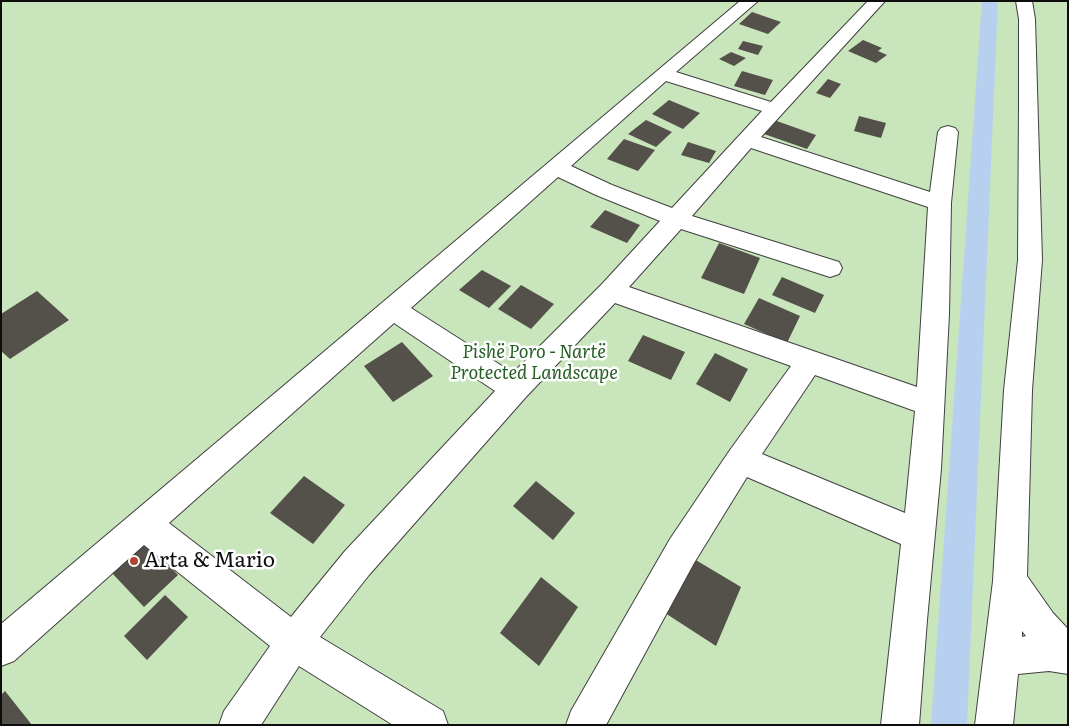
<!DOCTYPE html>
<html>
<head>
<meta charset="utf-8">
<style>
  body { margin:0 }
  #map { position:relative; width:1069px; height:726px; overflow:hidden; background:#fdfdee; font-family:Literata,serif }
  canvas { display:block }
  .frame { position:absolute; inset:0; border:2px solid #0d0d0d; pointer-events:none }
</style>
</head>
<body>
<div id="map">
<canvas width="1069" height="726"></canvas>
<div class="frame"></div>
</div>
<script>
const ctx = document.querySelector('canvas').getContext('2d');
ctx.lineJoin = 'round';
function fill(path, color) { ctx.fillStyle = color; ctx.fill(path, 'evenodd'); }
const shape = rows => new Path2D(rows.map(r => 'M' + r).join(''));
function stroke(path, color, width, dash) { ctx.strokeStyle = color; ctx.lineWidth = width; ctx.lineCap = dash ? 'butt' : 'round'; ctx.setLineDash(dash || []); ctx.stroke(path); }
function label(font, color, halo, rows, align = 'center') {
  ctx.font = font + ' Literata,serif'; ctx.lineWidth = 5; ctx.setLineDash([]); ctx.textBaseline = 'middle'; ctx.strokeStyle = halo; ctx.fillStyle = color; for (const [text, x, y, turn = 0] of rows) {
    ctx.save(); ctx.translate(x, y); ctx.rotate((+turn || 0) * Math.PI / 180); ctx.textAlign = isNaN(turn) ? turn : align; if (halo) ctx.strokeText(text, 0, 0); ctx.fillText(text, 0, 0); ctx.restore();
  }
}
const green = shape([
  [1,1,1068,1,1068,725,1,725]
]);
const canal = shape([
  [982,1,998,1,967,725,931,725,982,1]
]);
const building = shape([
  [752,12,781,22,768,34,739,24],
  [863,40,882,48,878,51,887,55,876,63,848,51],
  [743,41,763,46,758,55,738,49],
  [731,52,746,58,734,66,719,59],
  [742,71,773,80,765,95,734,86],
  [828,79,841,84,830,98,816,93],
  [669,100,700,113,683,129,652,114],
  [859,116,886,123,881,138,854,131],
  [646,120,672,132,656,147,628,134],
  [774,120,816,135,807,149,764,134],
  [624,139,655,150,638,171,607,159],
  [688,142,716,151,709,163,681,155],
  [605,210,640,225,627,243,590,227],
  [719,243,760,258,744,294,701,278],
  [482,270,511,286,489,308,459,290],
  [782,277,824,295,815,313,772,295],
  [521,285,554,304,531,329,498,309],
  [37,291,69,320,10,359,1,351,1,314],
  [759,298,800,316,787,343,744,324],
  [643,335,685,352,671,380,628,361],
  [402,342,433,376,393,402,364,366],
  [715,353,748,369,730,402,696,384],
  [304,476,345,505,313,544,270,513],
  [536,481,575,513,553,540,513,506],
  [146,541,178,575,144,607,112,573],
  [689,556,741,587,716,646,662,611],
  [541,577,578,607,539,666,500,633],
  [165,595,188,617,147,660,124,636],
  [5,691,32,725,1,725,1,695]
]);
const minor = shape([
  [740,1,758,1,676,72,771,102,868,1,885,1,761,137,930,192,938,132,941,128,948,126,955,128,958,132,951,203,949,314,941,469,927,620,919,725,881,725,901,544,747,477,694,563,606,725,566,725,571,711,670,539,730,450,791,366,615,303,525,398,369,575,320,637,443,711,448,725,393,725,299,666,261,725,219,725,224,711,270,646,144,545,14,661,1,666,1,624,740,1],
  [666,81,762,111,672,208,612,185,571,166,666,81],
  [751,148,928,207,917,387,629,287,681,229,830,277,839,274,842,268,839,262,692,216,751,148],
  [558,177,596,195,660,221,602,284,513,373,411,308,558,177],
  [394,323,495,391,345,551,291,617,169,523,394,323],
  [815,375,915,411,905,513,762,454,815,375],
  [1016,1,1032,1,1035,19,1042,260,1032,390,1027,576,1053,613,1068,629,1068,674,1049,671,1018,674,1013,725,975,725,993,581,1004,390,1018,260,1019,104,1019,19,1016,1],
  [1022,631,1026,636,1022,637,1022,631]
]);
const markers = [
  [134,561,5,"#af4533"]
];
const parkNames = [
  ["Pishë Poro - Nartë",534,353],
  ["Protected Landscape",534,374]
];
const nearPoinames = [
  ["Arta & Mario",144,561]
];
fill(green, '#c9e5bb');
fill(canal, '#b8d0f0');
fill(building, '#54504a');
stroke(minor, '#404040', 2);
fill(minor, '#fff');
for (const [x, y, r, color] of markers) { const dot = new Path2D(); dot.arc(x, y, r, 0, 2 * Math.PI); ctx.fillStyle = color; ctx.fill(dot); stroke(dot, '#fff', 2); }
label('italic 18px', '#255e24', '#fff', parkNames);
label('21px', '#0d0d0d', '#fff', nearPoinames, 'left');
</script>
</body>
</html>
